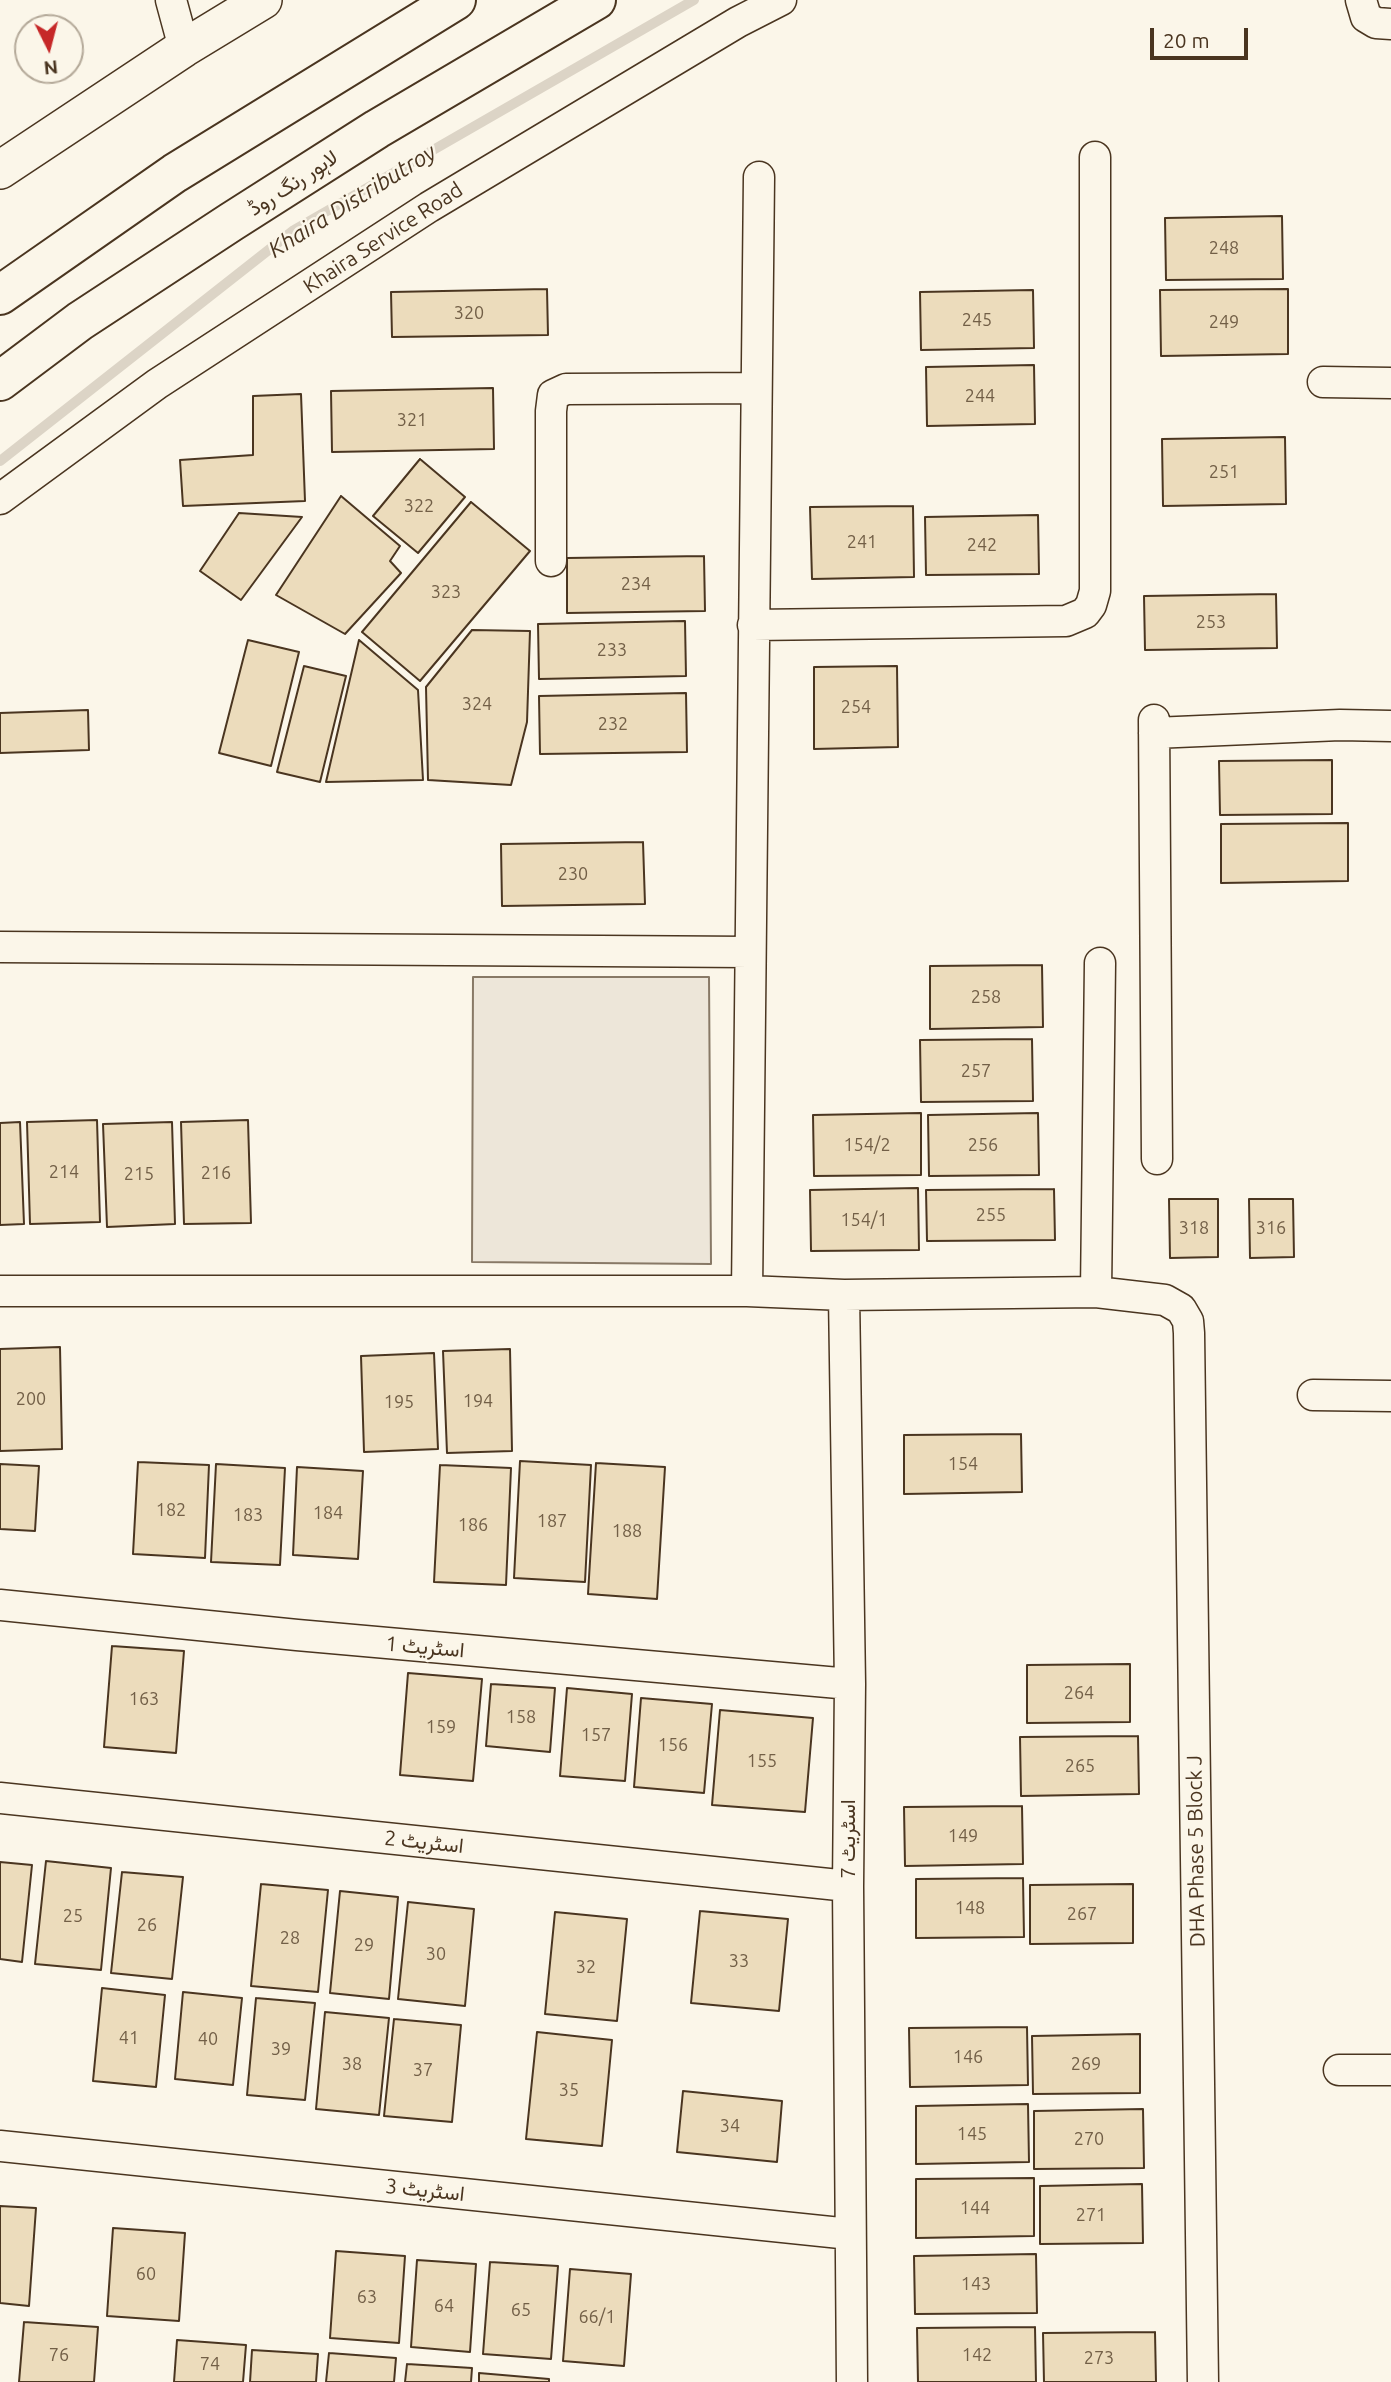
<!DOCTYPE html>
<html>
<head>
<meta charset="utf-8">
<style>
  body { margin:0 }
  #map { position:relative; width:1391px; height:2382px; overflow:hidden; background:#fbf6e9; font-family:Ubuntu,sans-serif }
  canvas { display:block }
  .north { position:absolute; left:14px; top:14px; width:70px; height:70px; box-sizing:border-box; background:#fbf6e9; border:2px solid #b4a999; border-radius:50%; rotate:174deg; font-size:19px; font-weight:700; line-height:28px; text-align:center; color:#4a3520 }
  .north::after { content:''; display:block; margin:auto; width:24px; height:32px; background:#c62828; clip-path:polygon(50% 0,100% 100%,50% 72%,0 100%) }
  .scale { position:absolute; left:1150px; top:28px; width:98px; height:32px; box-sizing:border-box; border:4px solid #4a3520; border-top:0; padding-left:9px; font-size:21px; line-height:24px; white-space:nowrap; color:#4a3520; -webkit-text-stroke:5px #fbf6e9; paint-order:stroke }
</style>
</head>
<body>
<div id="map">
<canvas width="1391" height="2382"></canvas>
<div class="north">N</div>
<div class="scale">20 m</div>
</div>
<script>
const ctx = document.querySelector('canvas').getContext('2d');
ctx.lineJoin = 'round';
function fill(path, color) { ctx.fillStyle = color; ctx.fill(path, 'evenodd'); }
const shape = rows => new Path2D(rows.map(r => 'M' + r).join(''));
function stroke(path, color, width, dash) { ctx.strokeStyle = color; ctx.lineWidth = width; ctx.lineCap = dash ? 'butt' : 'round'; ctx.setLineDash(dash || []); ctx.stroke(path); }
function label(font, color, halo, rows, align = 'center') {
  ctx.font = font + ' Ubuntu,Vazirmatn,sans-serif'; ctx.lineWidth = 5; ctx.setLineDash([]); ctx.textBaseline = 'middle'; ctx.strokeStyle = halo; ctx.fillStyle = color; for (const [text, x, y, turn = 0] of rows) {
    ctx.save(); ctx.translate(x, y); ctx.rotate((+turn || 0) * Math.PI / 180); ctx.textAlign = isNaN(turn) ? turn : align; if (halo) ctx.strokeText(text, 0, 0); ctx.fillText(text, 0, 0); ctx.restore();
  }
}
const green = shape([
  [473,977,709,977,711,1264,472,1262,473,977]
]);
const stream = shape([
  [0,461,294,230,694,0]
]);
const building = shape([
  [1282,216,1283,279,1166,280,1165,218,1282,216],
  [547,289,548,335,392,337,391,292,547,289],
  [1288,289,1288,354,1161,356,1160,290,1288,289],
  [1033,290,1034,348,921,350,920,292,1033,290],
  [1034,365,1035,424,927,426,926,367,1034,365],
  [493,388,494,449,332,452,331,391,493,388],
  [301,394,305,501,183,506,180,460,253,455,253,396,301,394],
  [1285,437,1286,504,1163,506,1162,439,1285,437],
  [420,459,465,497,418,553,373,516,420,459],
  [341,496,400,546,390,561,401,573,345,634,276,595,341,496],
  [471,502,530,551,420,681,362,632,471,502],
  [913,506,914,577,812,579,810,507,913,506],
  [239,513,302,517,241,600,200,571,239,513],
  [1038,515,1039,574,926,575,925,517,1038,515],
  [704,556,705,611,567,613,567,558,704,556],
  [1276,594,1277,648,1145,650,1144,596,1276,594],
  [685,621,686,676,539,679,538,624,685,621],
  [472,630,530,631,527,722,511,785,428,780,426,687,472,630],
  [248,640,299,652,271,766,219,753,248,640],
  [359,640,418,690,423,780,326,782,359,640],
  [304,666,346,676,320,782,277,772,304,666],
  [897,666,898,747,814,749,814,667,897,666],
  [686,693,687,752,540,754,539,696,686,693],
  [88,710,89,750,0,753,0,713,88,710],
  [1332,760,1332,814,1220,815,1219,761,1332,760],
  [1348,823,1348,881,1221,883,1221,824,1348,823],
  [643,842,645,904,502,906,501,844,643,842],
  [1042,965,1043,1027,930,1029,930,966,1042,965],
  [1032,1039,1033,1101,921,1102,920,1040,1032,1039],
  [921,1113,921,1175,814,1176,813,1115,921,1113],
  [1038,1113,1039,1175,929,1176,928,1115,1038,1113],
  [97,1120,100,1222,30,1224,27,1122,97,1120],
  [248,1120,251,1223,184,1224,181,1122,248,1120],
  [20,1122,24,1224,0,1225,0,1123,20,1122],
  [172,1122,175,1224,107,1227,103,1124,172,1122],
  [918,1188,919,1250,811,1251,810,1190,918,1188],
  [1054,1189,1055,1240,927,1241,926,1190,1054,1189],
  [1169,1199,1218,1199,1218,1257,1170,1258,1169,1199],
  [1249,1199,1293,1199,1294,1257,1250,1258,1249,1199],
  [60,1347,62,1449,0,1451,0,1349,60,1347],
  [510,1349,512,1451,447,1453,443,1351,510,1349],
  [434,1353,438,1449,364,1452,361,1356,434,1353],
  [1021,1434,1022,1492,904,1494,904,1435,1021,1434],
  [520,1461,591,1465,585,1582,514,1578,520,1461],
  [138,1462,209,1465,205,1558,133,1554,138,1462],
  [596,1463,665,1467,657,1599,588,1594,596,1463],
  [0,1464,39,1466,35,1531,0,1529,0,1464],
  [216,1464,285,1468,280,1565,211,1562,216,1464],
  [440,1465,511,1468,506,1585,434,1582,440,1465],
  [297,1467,363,1471,358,1559,293,1555,297,1467],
  [112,1646,184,1651,176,1753,104,1747,112,1646],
  [1130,1664,1130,1722,1027,1723,1027,1665,1130,1664],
  [408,1673,482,1679,473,1781,400,1775,408,1673],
  [491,1684,555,1688,550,1752,486,1746,491,1684],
  [567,1688,632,1694,625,1781,560,1776,567,1688],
  [641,1698,712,1704,704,1793,634,1787,641,1698],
  [720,1710,813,1718,805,1812,712,1805,720,1710],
  [1138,1736,1139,1794,1021,1796,1020,1737,1138,1736],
  [1022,1806,1023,1864,905,1866,904,1807,1022,1806],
  [46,1861,111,1868,101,1970,35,1964,46,1861],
  [0,1862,32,1865,22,1962,0,1959,0,1862],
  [122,1872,183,1877,172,1979,111,1973,122,1872],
  [1023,1878,1024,1937,916,1938,916,1879,1023,1878],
  [261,1884,328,1890,318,1992,251,1986,261,1884],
  [1133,1884,1133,1943,1030,1944,1030,1885,1133,1884],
  [340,1891,398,1897,389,1999,330,1993,340,1891],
  [408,1902,474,1909,465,2006,398,1999,408,1902],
  [700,1911,788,1919,779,2011,691,2003,700,1911],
  [555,1912,627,1919,617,2021,545,2014,555,1912],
  [102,1988,165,1995,156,2087,93,2081,102,1988],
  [183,1992,242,1998,233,2085,175,2079,183,1992],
  [256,1998,315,2003,305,2100,247,2095,256,1998],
  [325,2012,389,2018,379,2115,316,2109,325,2012],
  [394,2019,461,2025,452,2122,384,2116,394,2019],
  [1027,2027,1028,2085,910,2087,909,2028,1027,2027],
  [537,2032,612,2040,602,2146,526,2139,537,2032],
  [1140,2034,1140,2093,1033,2094,1032,2036,1140,2034],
  [683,2091,782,2101,777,2162,677,2152,683,2091],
  [1028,2104,1029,2162,916,2164,916,2106,1028,2104],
  [1143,2109,1144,2168,1034,2169,1034,2111,1143,2109],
  [1034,2178,1034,2236,916,2238,916,2179,1034,2178],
  [1142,2184,1143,2243,1040,2244,1040,2186,1142,2184],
  [0,2206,36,2208,29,2306,0,2303,0,2206],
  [113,2228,185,2233,179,2321,107,2316,113,2228],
  [336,2251,405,2256,399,2343,330,2338,336,2251],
  [1036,2254,1037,2313,915,2314,914,2256,1036,2254],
  [417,2260,476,2264,470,2352,411,2347,417,2260],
  [490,2262,558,2266,551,2359,483,2354,490,2262],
  [570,2269,631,2274,624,2366,563,2361,570,2269],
  [24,2322,98,2327,94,2382,19,2382,24,2322],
  [1035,2327,1036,2382,918,2382,917,2328,1035,2327],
  [1155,2332,1156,2382,1044,2382,1043,2333,1155,2332],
  [177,2340,246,2345,243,2382,174,2382,177,2340],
  [252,2350,318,2354,316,2382,250,2382,252,2350],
  [329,2353,396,2358,394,2382,326,2382,329,2353],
  [407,2364,472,2368,471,2382,405,2382,407,2364],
  [479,2373,549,2379,549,2382,479,2382,479,2373]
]);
const minor = shape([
  [171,0,184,48],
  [1361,0,1366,17,1376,23,1391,24],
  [1323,382,1391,383],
  [0,499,157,384,429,207,738,22,781,0],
  [551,561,551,411,553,395,566,389,756,388],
  [753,625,1066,621,1085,613,1091,605,1095,591,1095,157],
  [1154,720,1157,1159],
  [1154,733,1340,725,1391,726],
  [0,947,749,952],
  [0,1291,747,1291,844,1295,1096,1292,1165,1300,1181,1309,1188,1321,1189,1333,1203,2382],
  [747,1291,759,177],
  [1096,1292,1100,963],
  [844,1295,850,1684,848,1886,852,2382],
  [1313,1395,1391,1396],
  [0,1605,297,1635,850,1684],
  [0,1798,848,1886],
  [1339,2070,1391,2070],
  [0,2146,850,2234]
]);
const tertiary = shape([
  [0,170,184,48,263,0]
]);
const motorway = shape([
  [0,295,175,173,456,0],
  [0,381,80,321,231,222,377,129,596,0]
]);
const numberNames = [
  ["248",1224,248],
  ["320",469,313],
  ["245",977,320],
  ["249",1224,322],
  ["244",980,396],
  ["321",412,420],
  ["251",1224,472],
  ["322",419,506],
  ["241",862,542],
  ["242",982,545],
  ["234",636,584],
  ["323",446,592],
  ["253",1211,622],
  ["233",612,650],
  ["324",477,704],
  ["254",856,707],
  ["232",613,724],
  ["230",573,874],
  ["258",986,997],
  ["257",976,1071],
  ["154/2",867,1145],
  ["256",983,1145],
  ["214",64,1172],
  ["216",216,1173],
  ["215",139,1174],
  ["255",991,1215],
  ["154/1",864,1220],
  ["318",1194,1228],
  ["316",1271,1228],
  ["200",31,1399],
  ["194",478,1401],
  ["195",399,1402],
  ["154",963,1464],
  ["182",171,1510],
  ["184",328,1513],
  ["183",248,1515],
  ["187",552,1521],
  ["186",473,1525],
  ["188",627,1531],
  ["264",1079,1693],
  ["163",144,1699],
  ["158",521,1717],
  ["159",441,1727],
  ["157",596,1735],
  ["156",673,1745],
  ["155",762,1761],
  ["265",1080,1766],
  ["149",963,1836],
  ["148",970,1908],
  ["267",1082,1914],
  ["25",73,1916],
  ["26",147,1925],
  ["28",290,1938],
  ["29",364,1945],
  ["30",436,1954],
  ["33",739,1961],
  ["32",586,1967],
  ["41",129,2038],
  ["40",208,2039],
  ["39",281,2049],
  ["146",968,2057],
  ["38",352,2064],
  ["269",1086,2064],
  ["37",423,2070],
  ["35",569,2090],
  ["34",730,2126],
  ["145",972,2134],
  ["270",1089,2139],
  ["144",975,2208],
  ["271",1091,2215],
  ["60",146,2274],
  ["143",976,2284],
  ["63",367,2297],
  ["64",444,2306],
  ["65",521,2310],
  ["66/1",597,2317],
  ["76",59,2355],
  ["142",977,2355],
  ["273",1099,2358],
  ["74",210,2364]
];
const streetNames = [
  ["لاہور رنگ روڈ",293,183,-33],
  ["Khaira Service Road",383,238,-33],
  ["اسٹریٹ 1",425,1647,5],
  ["اسٹریٹ 7",848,1839,-90],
  ["اسٹریٹ 2",424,1842,6],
  ["DHA Phase 5 Block J",1196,1851,-91],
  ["اسٹریٹ 3",425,2190,6]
];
const waterNames = [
  ["Khaira Distributroy",352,201,-32]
];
fill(green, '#ede6d9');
stroke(green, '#887966', 2);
stroke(stream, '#dcd4c6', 10);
fill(building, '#ecdcbc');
stroke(building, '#4a3520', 2);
stroke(minor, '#4a3520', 33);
stroke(tertiary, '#4a3520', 40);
stroke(motorway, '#4a3520', 42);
stroke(minor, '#fbf6e9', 30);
stroke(tertiary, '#fbf6e9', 37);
stroke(motorway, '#fbf6e9', 38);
label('18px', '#725f47', null, numberNames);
label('21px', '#4a3520', '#fbf6e9', streetNames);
label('italic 23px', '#4a3520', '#fbf6e9', waterNames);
</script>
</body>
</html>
